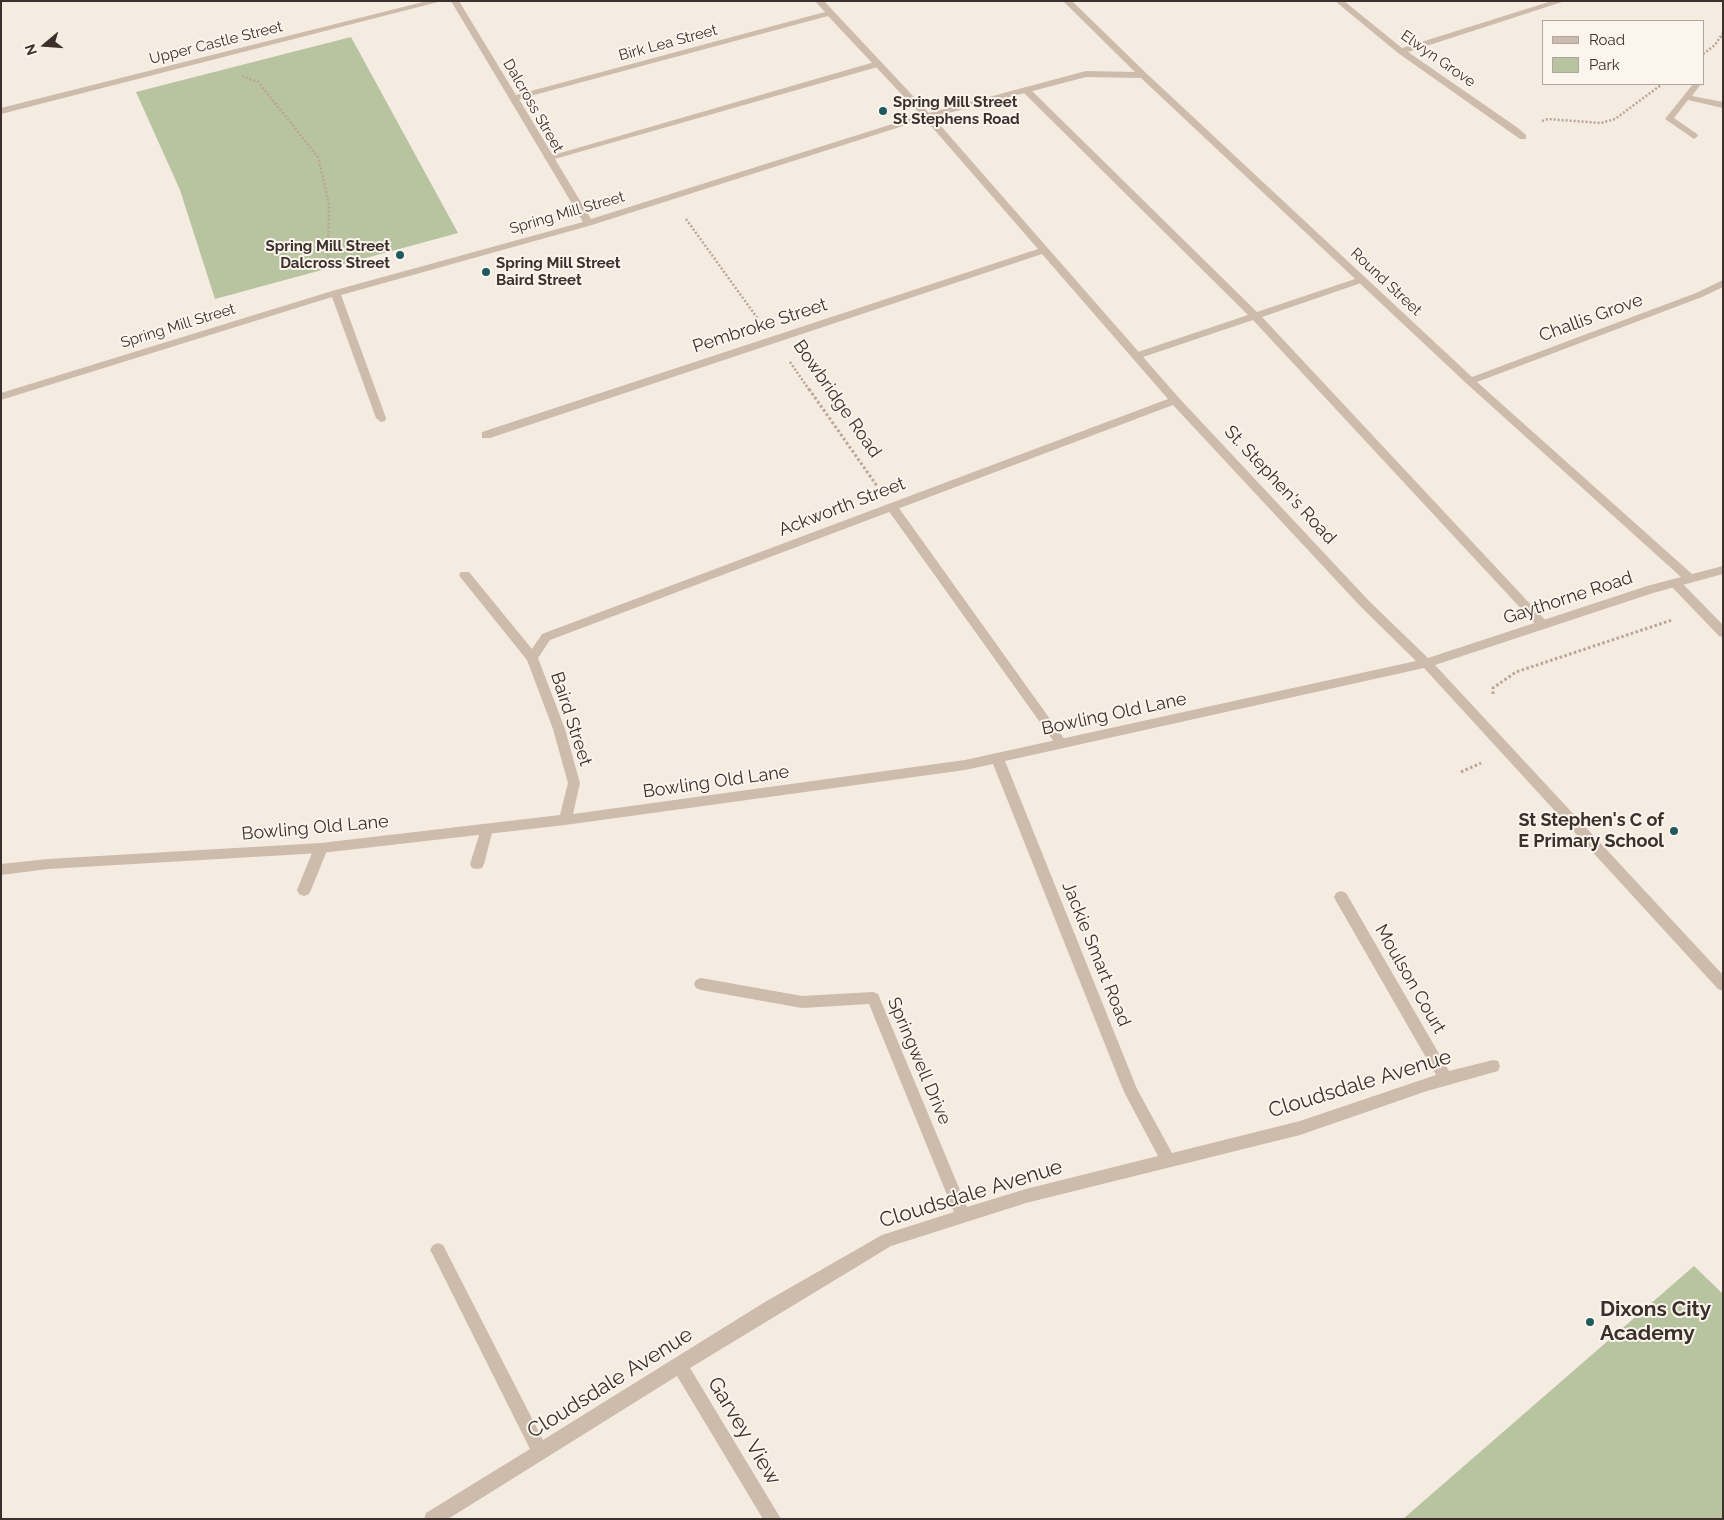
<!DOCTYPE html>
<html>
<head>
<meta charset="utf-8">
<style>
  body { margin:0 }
  #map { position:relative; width:1724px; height:1520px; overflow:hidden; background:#f4ebe1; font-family:Raleway,sans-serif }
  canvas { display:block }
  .frame { position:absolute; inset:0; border:2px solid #3b302b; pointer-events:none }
  .legend { position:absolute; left:1542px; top:20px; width:162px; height:65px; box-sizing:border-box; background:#fbf5ee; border:1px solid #aea6a0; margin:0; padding:6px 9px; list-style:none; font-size:15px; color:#3b302b }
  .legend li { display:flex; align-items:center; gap:10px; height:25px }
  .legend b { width:25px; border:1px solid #aea6a0 }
  .north { position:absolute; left:20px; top:20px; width:50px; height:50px; -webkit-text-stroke:4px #fbf5ee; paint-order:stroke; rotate:252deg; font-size:14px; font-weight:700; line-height:20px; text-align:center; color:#3b302b }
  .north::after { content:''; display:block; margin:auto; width:18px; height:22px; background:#3b302b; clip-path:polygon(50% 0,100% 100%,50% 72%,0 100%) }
</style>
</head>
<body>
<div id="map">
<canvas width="1724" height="1520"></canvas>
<div class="frame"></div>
<ul class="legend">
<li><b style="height:6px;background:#cdbbac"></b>Road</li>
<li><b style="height:14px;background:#b8c4a0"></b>Park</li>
</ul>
<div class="north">N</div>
</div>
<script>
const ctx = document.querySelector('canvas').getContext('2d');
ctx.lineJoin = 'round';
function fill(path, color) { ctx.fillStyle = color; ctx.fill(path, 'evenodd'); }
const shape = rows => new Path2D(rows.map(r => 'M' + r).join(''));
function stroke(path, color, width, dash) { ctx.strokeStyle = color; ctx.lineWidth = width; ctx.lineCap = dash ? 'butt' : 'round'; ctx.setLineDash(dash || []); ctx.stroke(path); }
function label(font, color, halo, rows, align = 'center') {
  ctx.font = font + ' Raleway,sans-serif'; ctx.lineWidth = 4; ctx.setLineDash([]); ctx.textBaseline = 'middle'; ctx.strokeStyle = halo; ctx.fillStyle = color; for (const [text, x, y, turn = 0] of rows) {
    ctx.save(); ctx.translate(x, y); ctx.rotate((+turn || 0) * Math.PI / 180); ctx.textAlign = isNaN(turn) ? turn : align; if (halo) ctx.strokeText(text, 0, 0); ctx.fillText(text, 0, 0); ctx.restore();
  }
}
const green = shape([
  [351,37,458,233,215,299,180,190,136,92],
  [1694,1266,1723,1294,1723,1519,1403,1519]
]);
const pathFar1 = shape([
  [1703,54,1715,45,1723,33],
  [242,76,258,82,318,157,329,204,328,268],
  [1542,121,1548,119,1601,123,1615,119,1661,85],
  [686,219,758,319],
  [790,362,810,391]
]);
const path = shape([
  [809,389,877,486],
  [1493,694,1493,688,1516,672,1672,620],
  [1461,772,1481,763]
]);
const lane = shape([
  [878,61,881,62,881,66,551,160,543,158,878,61],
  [1026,87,1029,88,1257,312,1358,278,1364,278,1364,282,1262,317,1547,622,1549,625,1547,628,1539,628,1253,320,1140,358,1132,358,1132,354,1248,315,1023,92,1023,88,1026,87],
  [892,503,896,504,1065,740,1067,743,1065,746,1057,746,888,510,886,507,892,503],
  [1675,579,1679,580,1723,625,1723,637,1719,636,1671,586,1669,583,1671,580,1675,579],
  [487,824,492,825,493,829,484,864,482,868,477,869,472,868,470,864,481,829,482,825,487,824],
  [321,843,326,844,328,848,311,890,309,894,304,896,299,894,297,890,314,848,316,844,321,843]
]);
const street = shape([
  [427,1,442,1,1,114,1,108,427,1],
  [451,1,459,1,516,95,825,12,815,1,824,1,929,113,1086,71,1135,72,1063,1,1072,1,1146,73,1472,377,1696,293,1723,280,1723,287,1702,297,1477,382,1692,574,1723,566,1723,574,1653,593,1435,665,1723,975,1723,991,1718,989,1424,668,1005,761,1137,1089,1172,1153,1300,1121,1436,1075,1336,901,1334,897,1336,893,1341,891,1346,893,1449,1071,1493,1060,1498,1061,1500,1066,1498,1071,1427,1091,1300,1135,1026,1203,891,1246,690,1368,781,1519,763,1519,677,1376,448,1519,424,1519,426,1513,530,1449,433,1255,430,1250,433,1245,438,1243,443,1245,543,1440,765,1302,882,1235,954,1212,869,1004,802,1008,701,990,696,988,694,984,696,980,701,978,802,996,873,992,878,994,967,1207,1026,1189,1158,1156,1124,1092,993,764,965,770,565,825,321,853,48,869,1,875,1,864,48,859,321,843,560,815,568,783,553,729,527,660,461,578,459,575,461,572,469,572,532,649,542,634,1168,399,1042,254,490,438,482,438,482,432,1038,249,925,119,592,225,341,295,386,418,385,421,381,422,376,418,332,297,1,400,1,393,332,291,583,222,451,1],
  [828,16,921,115,591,219,519,99,828,16],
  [1086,77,1141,78,1466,383,1681,577,1647,586,1428,658,1369,601,1179,398,933,117,1086,77],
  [1173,405,1361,607,1416,661,965,760,573,814,580,783,565,729,538,658,550,640,1173,405],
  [1335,1,1344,1,1402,48,1552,1,1565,1,1408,52,1518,128,1526,135,1526,139,1520,139,1398,53,1335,1],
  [1693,84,1701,84,1692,96,1723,102,1723,108,1688,100,1674,118,1697,134,1698,136,1694,139,1665,119,1693,84]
]);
const markers = [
  [883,111,5,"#1f5a5e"],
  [400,255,5,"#1f5a5e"],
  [486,272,5,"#1f5a5e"],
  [1674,831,5,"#1f5a5e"],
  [1590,1322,5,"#1f5a5e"]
];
const farStreetnames = [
  ["Upper Castle Street",216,43,-14],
  ["Birk Lea Street",668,43,-15],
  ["Elwyn Grove",1438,59,35],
  ["Dalcross Street",533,106,60],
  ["Spring Mill Street",567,213,-16],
  ["Round Street",1386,282,43],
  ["Spring Mill Street",178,326,-17]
];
const farPoinames = [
  ["Spring Mill Street",893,102],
  ["St Stephens Road",893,119],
  ["Spring Mill Street",390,246,"right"],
  ["Dalcross Street",390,263,"right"],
  ["Spring Mill Street",496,263],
  ["Baird Street",496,280]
];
const streetNames = [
  ["Challis Grove",1591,318,-20],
  ["Pembroke Street",760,326,-18],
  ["Bowbridge Road",837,399,55],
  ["St. Stephen's Road",1280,485,47],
  ["Ackworth Street",842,507,-21],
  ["Gaythorne Road",1568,598,-18],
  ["Bowling Old Lane",1114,714,-12],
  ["Baird Street",571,719,72],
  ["Bowling Old Lane",716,782,-8],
  ["Bowling Old Lane",315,828,-5],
  ["Jackie Smart Road",1096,954,68],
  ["Moulson Court",1410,979,60],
  ["Springwell Drive",919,1061,67]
];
const poiNames = [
  ["St Stephen's C of",1664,821],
  ["E Primary School",1664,842]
];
const nearStreetnames = [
  ["Cloudsdale Avenue",1360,1084,-17],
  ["Cloudsdale Avenue",971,1194,-17],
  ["Cloudsdale Avenue",610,1383,-32],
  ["Garvey View",744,1431,59]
];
const nearPoinames = [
  ["Dixons City",1600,1310],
  ["Academy",1600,1334]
];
fill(green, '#b8c4a0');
stroke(pathFar1, '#b9a596', 2.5, [2, 2]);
stroke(path, '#b9a596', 3, [2.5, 2.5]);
fill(lane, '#cdbbac');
fill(street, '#cdbbac');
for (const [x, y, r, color] of markers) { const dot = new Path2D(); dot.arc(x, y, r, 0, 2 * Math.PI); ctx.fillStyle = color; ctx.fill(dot); stroke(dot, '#fbf5ee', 2); }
label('15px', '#3b302b', '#fbf5ee', farStreetnames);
label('bold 15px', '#3b302b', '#fbf5ee', farPoinames, 'left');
label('18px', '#3b302b', '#fbf5ee', streetNames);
label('bold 18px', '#3b302b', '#fbf5ee', poiNames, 'right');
label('21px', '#3b302b', '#fbf5ee', nearStreetnames);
label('bold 21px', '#3b302b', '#fbf5ee', nearPoinames, 'left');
</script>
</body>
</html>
